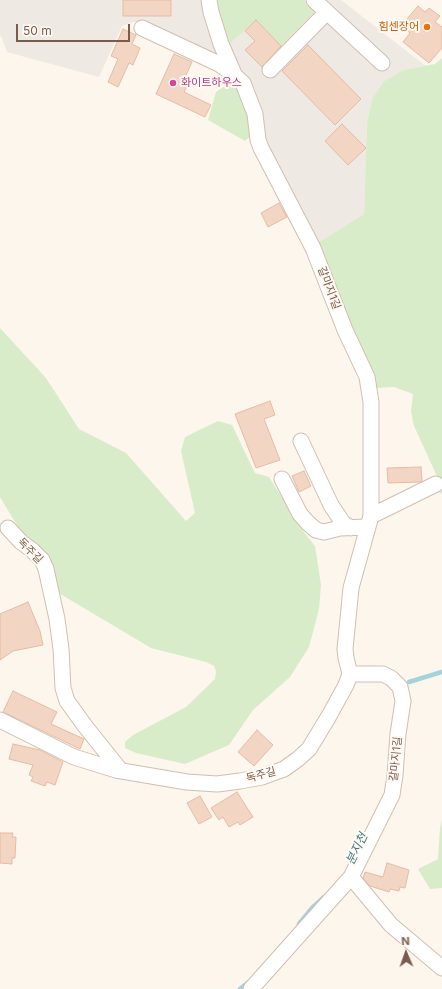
<!DOCTYPE html>
<html>
<head>
<meta charset="utf-8">
<style>
  body { margin:0 }
  #map { position:relative; width:442px; height:989px; overflow:hidden; background:#fdf6ec; font-family:Inter,sans-serif }
  canvas { display:block }
  .north { position:absolute; left:386px; top:933px; width:40px; height:40px; -webkit-text-stroke:3px #fffaf3; paint-order:stroke; rotate:358deg; font-size:11px; font-weight:700; line-height:16px; text-align:center; color:#7a5c4d }
  .north::after { content:''; display:block; margin:auto; width:14px; height:18px; background:#7a5c4d; clip-path:polygon(50% 0,100% 100%,50% 72%,0 100%) }
  .scale { position:absolute; left:16px; top:24px; width:114px; height:18px; box-sizing:border-box; border:2px solid #7a5c4d; border-top:0; padding-left:5px; font-size:12px; line-height:14px; white-space:nowrap; color:#7a5c4d; -webkit-text-stroke:3px #fffaf3; paint-order:stroke }
</style>
</head>
<body>
<div id="map">
<canvas width="442" height="989"></canvas>
<div class="north">N</div>
<div class="scale">50 m</div>
</div>
<script>
const ctx = document.querySelector('canvas').getContext('2d');
ctx.lineJoin = 'round';
function fill(path, color) { ctx.fillStyle = color; ctx.fill(path, 'evenodd'); }
const shape = rows => new Path2D(rows.map(r => 'M' + r).join(''));
function stroke(path, color, width, dash) { ctx.strokeStyle = color; ctx.lineWidth = width; ctx.lineCap = dash ? 'butt' : 'round'; ctx.setLineDash(dash || []); ctx.stroke(path); }
function label(font, color, halo, rows, align = 'center') {
  ctx.font = font + ' Inter,"Noto Sans KR",sans-serif'; ctx.lineWidth = 4; ctx.setLineDash([]); ctx.textBaseline = 'middle'; ctx.strokeStyle = halo; ctx.fillStyle = color; for (const [text, x, y, turn = 0] of rows) {
    ctx.save(); ctx.translate(x, y); ctx.rotate((+turn || 0) * Math.PI / 180); ctx.textAlign = isNaN(turn) ? turn : align; if (halo) ctx.strokeText(text, 0, 0); ctx.fillText(text, 0, 0); ctx.restore();
  }
}
const industrial = shape([
  [0,0,202,0,216,50,213,54,204,52,134,22,122,26,99,77,7,52,2,38,0,35],
  [215,0,341,0,426,66,403,70,384,81,372,99,367,122,364,214,316,244,262,142,244,77,229,44]
]);
const green = shape([
  [215,0,303,0,315,11,281,46,256,20,229,44],
  [442,58,442,494,434,489,441,485,414,426,411,411,413,394,394,387,376,388,375,380,316,244,364,214,367,122,372,99,384,81,403,70,435,64],
  [223,87,235,87,244,97,250,117,251,136,245,141,208,120,216,92],
  [0,328,46,378,79,429,126,453,186,521,195,513,181,451,185,437,218,421,232,425,255,473,269,477,303,531,315,546,321,585,319,609,309,647,290,677,253,710,229,745,185,764,136,753,125,748,125,742,133,735,186,707,215,679,216,671,214,666,206,662,151,648,57,592,0,497],
  [442,819,442,888,430,889,418,869,438,859,440,828]
]);
const stream = shape([
  [409,682,442,672],
  [299,924,312,908,324,897],
  [240,989,250,981]
]);
const building = shape([
  [123,0,171,0,171,16,123,16,123,0],
  [418,6,425,12,429,8,440,16,435,22,442,27,442,48,429,63,403,42,410,33,401,26,418,6],
  [256,20,281,46,262,67,245,50,255,41,245,31,256,20],
  [123,29,136,35,132,44,140,48,133,65,129,63,118,87,108,82,118,59,111,56,123,29],
  [308,45,361,99,335,125,282,71,308,45],
  [174,54,192,62,182,84,187,86,184,92,211,105,205,117,156,94,174,54],
  [342,124,366,148,348,165,325,141,342,124],
  [279,203,287,217,268,227,261,213,279,203],
  [270,401,275,415,264,419,280,460,256,468,235,414,270,401],
  [421,467,422,481,420,482,388,483,387,468,421,467],
  [304,471,311,486,299,492,292,476,304,471],
  [28,602,40,631,43,645,13,651,0,660,0,614,28,602],
  [13,691,57,712,51,724,84,739,80,749,3,712,13,691],
  [257,730,273,745,254,766,238,752,257,730],
  [13,744,40,750,63,762,55,785,47,782,45,786,31,781,33,777,29,775,33,765,9,759,13,744],
  [237,792,253,817,240,825,238,822,229,827,223,817,219,820,211,808,237,792],
  [200,796,212,817,199,824,187,803,200,796],
  [0,833,13,833,12,837,16,837,15,858,12,858,12,864,0,863,0,833],
  [387,863,409,870,405,888,400,887,399,891,390,889,389,892,370,886,363,878,365,872,383,877,387,863]
]);
const minor = shape([
  [209,0,211,12,221,44,234,74],
  [314,0,382,63],
  [142,28,219,64,234,75,243,83,255,114,258,140,261,148,313,248,345,330,367,377,371,402,371,516,351,588,345,649,346,658,350,674],
  [270,70,327,12],
  [301,441,331,505,343,523,351,528],
  [282,479,300,514,308,523,316,530,324,532,340,528,368,527],
  [371,516,436,484],
  [8,528,21,542,32,550,42,560,46,569,57,619,61,649,63,688,67,701,85,726,121,771],
  [0,720,74,757,116,770,187,782,217,784,240,781,262,777,284,769,298,759,309,749,329,716,346,685,350,674],
  [351,877,391,925,442,968],
  [251,989,351,877,392,795,395,775,398,734,403,701,400,687,391,678,383,674,350,674]
]);
const markers = [
  [427,27,4,"#e8710a"],
  [173,83,4,"#d1479c"]
];
const foodNames = [
  ["힘센장어",419,27]
];
const hotelNames = [
  ["화이트하우스",181,83]
];
const streetNames = [
  ["갈마지1길",329,288,69],
  ["독주길",30,551,45],
  ["갈마지1길",396,759,-84],
  ["독주길",261,775,-15]
];
const waterNames = [
  ["분지천",357,849,-64]
];
fill(industrial, '#efe9e4');
fill(green, '#d8ecc9');
stroke(stream, '#a5d3da', 4.5);
fill(building, '#f3d5c3');
stroke(building, '#e6bba3', 1);
stroke(minor, '#d1beb0', 17);
stroke(minor, '#fff', 15);
for (const [x, y, r, color] of markers) { const dot = new Path2D(); dot.arc(x, y, r, 0, 2 * Math.PI); ctx.fillStyle = color; ctx.fill(dot); stroke(dot, '#fffaf3', 1.5); }
label('11px', '#c56008', '#fffaf3', foodNames, 'right');
label('11px', '#b23c85', '#fffaf3', hotelNames, 'left');
label('11px', '#7a5c4d', '#fffaf3', streetNames);
label('italic 12px', '#437c86', '#fffaf3', waterNames);
</script>
</body>
</html>
